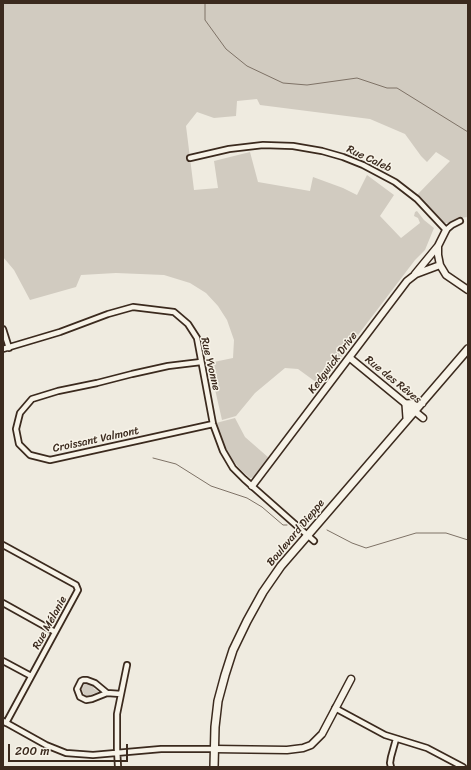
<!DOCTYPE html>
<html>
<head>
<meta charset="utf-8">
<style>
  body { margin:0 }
  #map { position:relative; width:471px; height:770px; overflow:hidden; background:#efebe0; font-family:Sriracha,sans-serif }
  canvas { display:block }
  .frame { position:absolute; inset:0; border:4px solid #3b2a1e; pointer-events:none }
  .scale { position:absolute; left:8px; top:744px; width:120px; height:18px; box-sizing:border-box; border:2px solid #3b2a1e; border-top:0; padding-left:5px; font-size:12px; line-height:14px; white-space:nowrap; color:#3b2a1e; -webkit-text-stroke:3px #f7f3e8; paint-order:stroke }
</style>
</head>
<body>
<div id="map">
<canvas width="471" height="770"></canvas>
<div class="frame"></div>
<div class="scale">200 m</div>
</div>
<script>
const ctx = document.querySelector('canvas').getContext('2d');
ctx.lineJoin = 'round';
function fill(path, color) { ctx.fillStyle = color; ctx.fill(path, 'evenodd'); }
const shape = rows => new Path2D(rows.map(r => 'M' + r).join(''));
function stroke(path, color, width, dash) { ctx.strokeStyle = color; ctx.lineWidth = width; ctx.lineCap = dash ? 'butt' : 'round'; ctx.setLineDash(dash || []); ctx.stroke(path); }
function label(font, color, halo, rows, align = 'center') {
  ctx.font = font + ' Sriracha,sans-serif'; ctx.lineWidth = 3; ctx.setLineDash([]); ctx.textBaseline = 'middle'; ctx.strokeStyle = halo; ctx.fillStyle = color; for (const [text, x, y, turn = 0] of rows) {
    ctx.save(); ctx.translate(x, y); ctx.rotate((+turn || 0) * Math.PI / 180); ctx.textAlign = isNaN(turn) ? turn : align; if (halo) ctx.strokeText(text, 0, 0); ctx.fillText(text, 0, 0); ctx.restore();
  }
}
const green = shape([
  [3,3,466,3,468,5,468,217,460,218,449,223,445,223,417,195,450,161,436,152,427,162,421,156,405,134,370,119,260,105,257,99,237,101,236,116,214,118,197,112,186,126,194,190,218,188,214,161,250,152,258,182,310,191,313,177,343,188,357,195,367,175,394,195,380,216,401,238,420,223,418,218,414,216,415,212,417,211,424,220,434,228,425,250,415,260,320,385,298,369,285,368,255,393,236,416,222,420,209,363,233,358,234,340,227,320,218,306,206,293,190,283,164,275,116,273,81,275,76,287,30,300,14,270,3,257],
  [235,418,245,437,269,458,255,477,250,478,241,470,230,457,221,441,216,423],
  [84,683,95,685,95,687,93,688,99,692,92,694,91,697,85,698,82,696,84,694,82,690,79,689,84,686]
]);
const stream = shape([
  [205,3,205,20,226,49,247,66,283,83,307,85,357,78,387,88,397,88,468,132],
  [153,458,176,464,211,486,247,498,262,507,283,525,287,525],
  [302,519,308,518],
  [327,530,352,543,366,548,416,533,446,533,468,540]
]);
const minor = shape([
  [190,158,229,149,263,145,293,146,322,151,343,157,363,165,395,182,417,199,446,230,452,225,460,221],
  [3,329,9,348],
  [3,349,60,332,108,314,133,307,174,312,188,324,197,338,213,424,223,451,233,468,244,479,314,541],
  [201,362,168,366,132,374,97,383,58,391,32,399,20,413,16,429,19,444,30,455,50,460,213,424],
  [3,545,76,585,78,590,6,723],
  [3,603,55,632],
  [3,661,31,676],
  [107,693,92,699,86,700,80,697,77,689,81,681,83,680,87,680,95,683,107,693,121,694],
  [335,708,385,735,427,748,463,767],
  [3,721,46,745,66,753,93,755,161,749,214,749],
  [118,767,117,749,117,714,127,665],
  [391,767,390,763,391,757,396,739]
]);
const tertiary = shape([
  [446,230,438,246,438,255,440,265,446,275,468,290],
  [415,274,438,246],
  [350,358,423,418],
  [252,486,407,281,416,274,440,265],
  [214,749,287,750,303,748,311,745,322,734,351,679]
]);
const secondary = shape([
  [407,418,406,404,422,403],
  [214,767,215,727,218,701,225,675,233,650,247,621,263,592,281,566,307,536,468,349]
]);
const streetNames = [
  ["Rue Caleb",369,159,25],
  ["Kedgwick Drive",333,363,-53],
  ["Rue Yvonne",210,364,77],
  ["Rue des Rêves",393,380,39],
  ["Croissant Valmont",96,440,-12],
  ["Boulevard Dieppe",296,533,-50],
  ["Rue Mélanie",50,623,-61]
];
fill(green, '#d1cbc0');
stroke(stream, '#7e7266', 1);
stroke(minor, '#3b2a1e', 8);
stroke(tertiary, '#3b2a1e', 9);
stroke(secondary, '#3b2a1e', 10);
stroke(minor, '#f7f3e8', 4.5);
stroke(tertiary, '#f7f3e8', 6);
stroke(secondary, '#f7f3e8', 7);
label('11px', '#3b2a1e', '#f7f3e8', streetNames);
</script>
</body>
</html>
